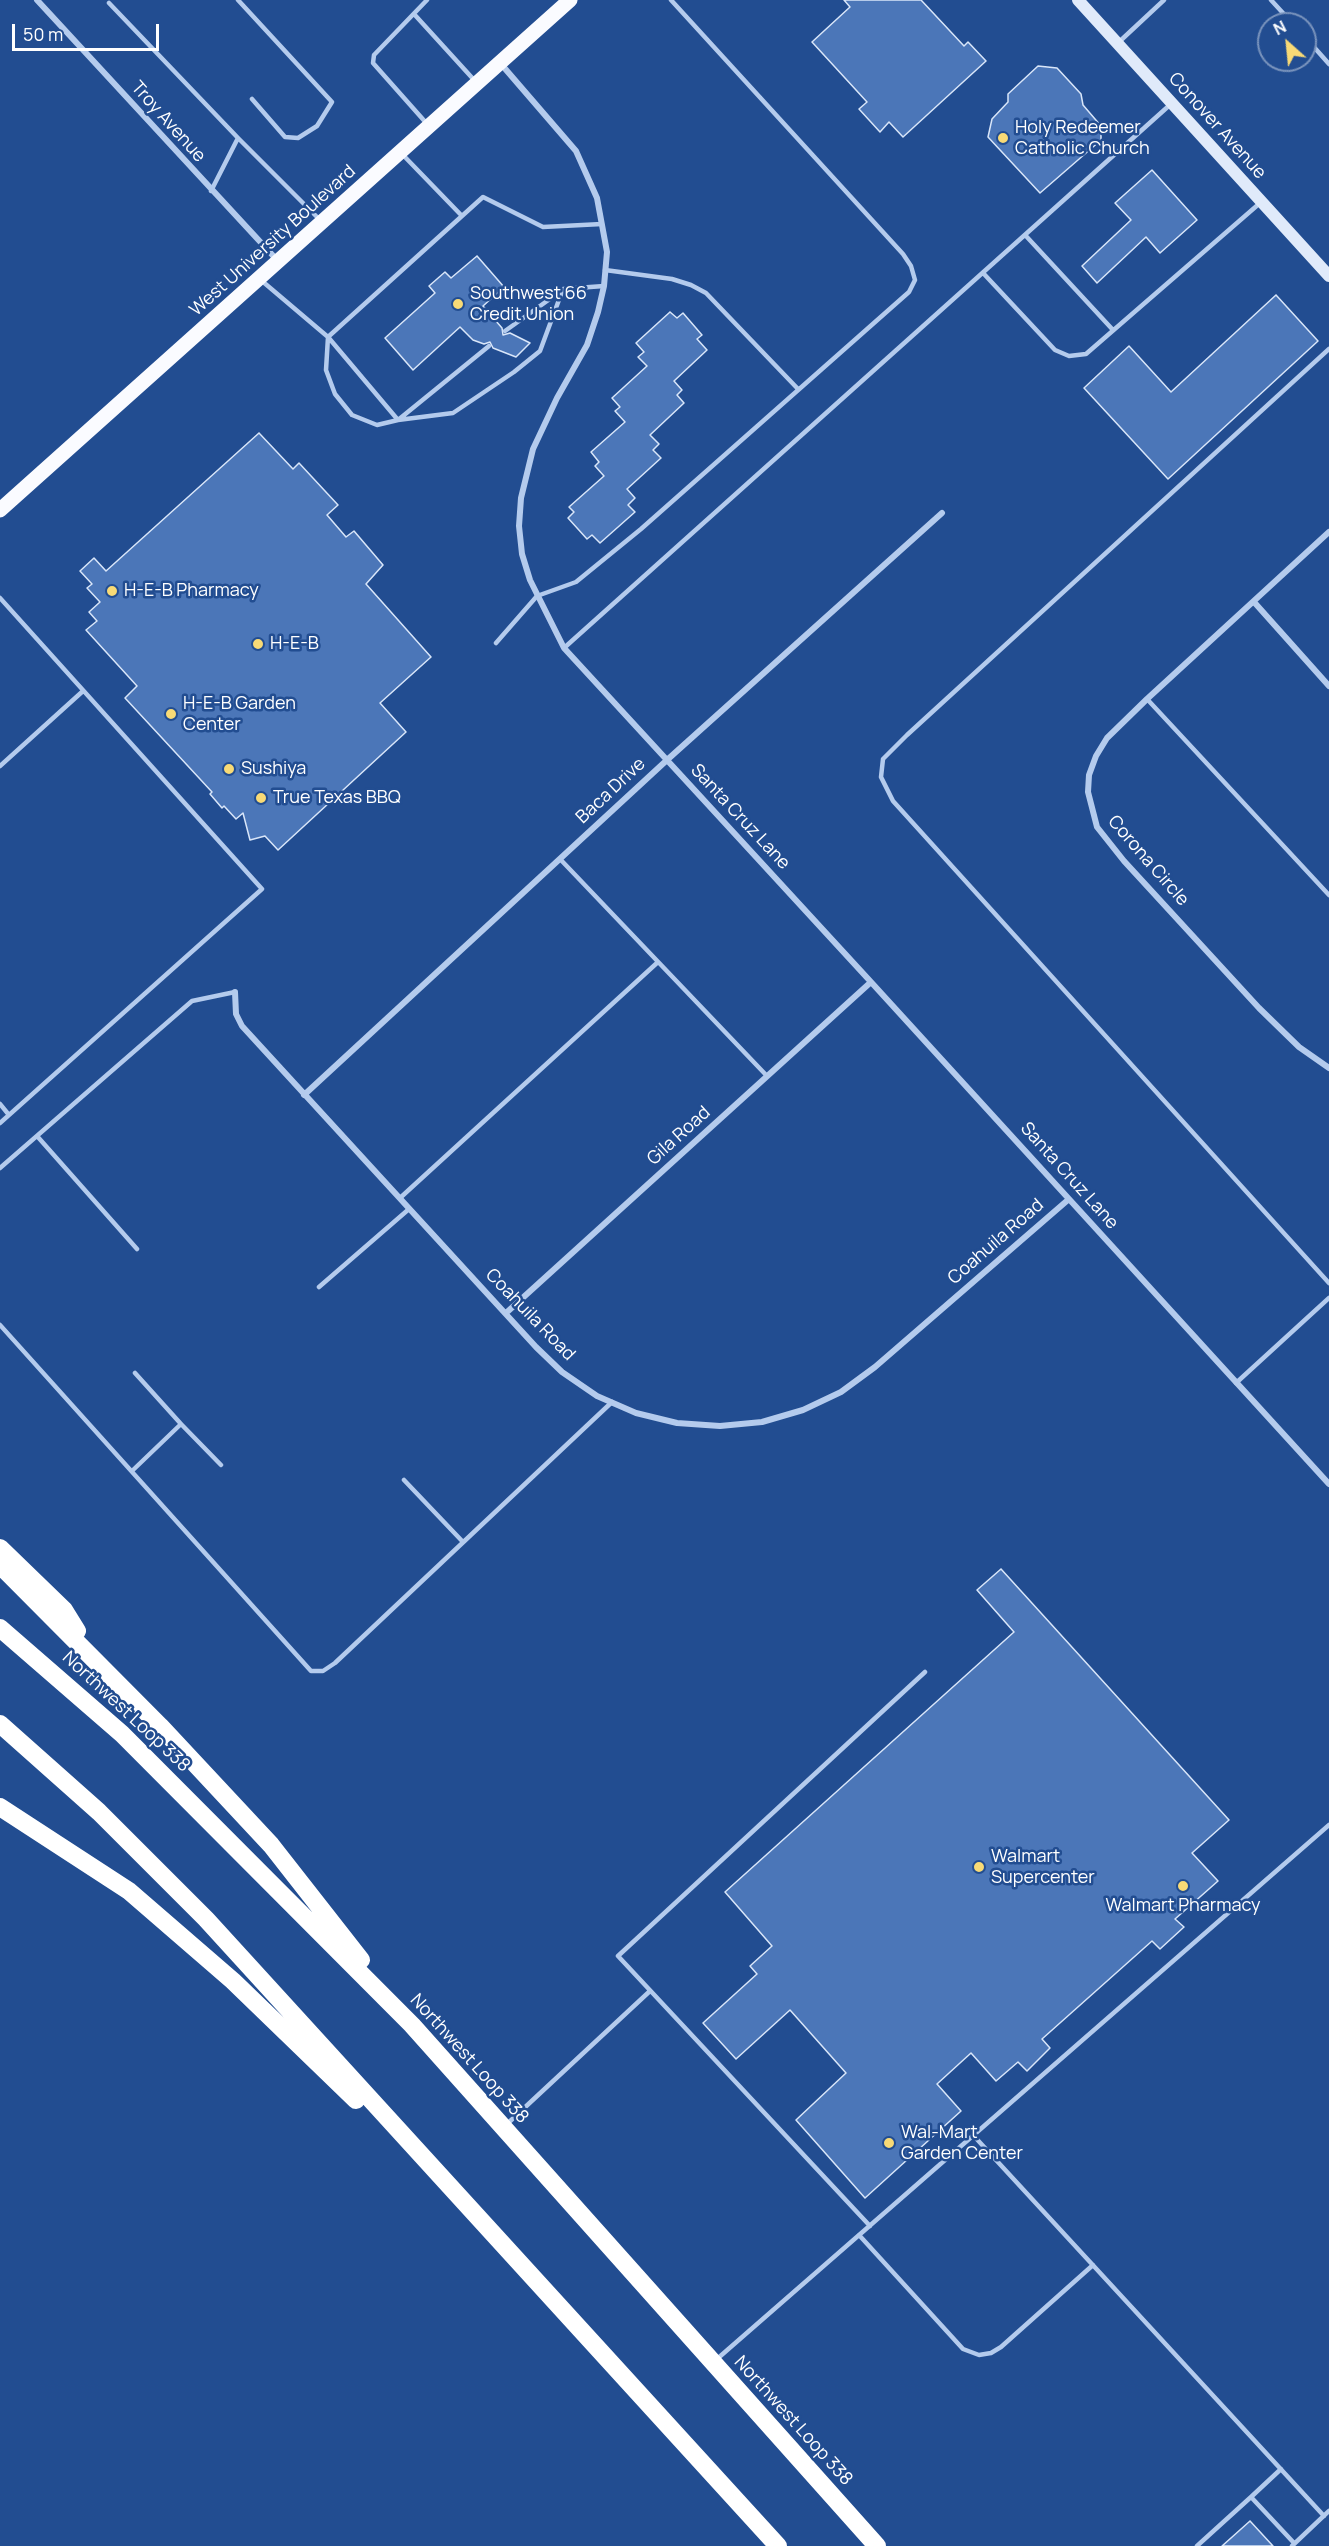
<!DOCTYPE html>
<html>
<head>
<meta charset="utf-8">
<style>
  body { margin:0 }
  #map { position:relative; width:1329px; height:2546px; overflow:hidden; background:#224d91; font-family:Manrope,sans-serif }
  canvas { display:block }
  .north { position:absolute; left:1257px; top:12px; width:60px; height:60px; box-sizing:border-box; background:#224d91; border:2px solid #7a94bd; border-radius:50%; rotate:333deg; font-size:16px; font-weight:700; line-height:24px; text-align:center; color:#fff }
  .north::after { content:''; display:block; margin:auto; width:21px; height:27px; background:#f8da76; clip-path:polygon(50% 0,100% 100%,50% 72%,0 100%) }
  .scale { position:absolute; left:12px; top:24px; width:147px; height:27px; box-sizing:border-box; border:3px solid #fff; border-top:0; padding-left:8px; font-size:18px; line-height:21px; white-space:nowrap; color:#fff; -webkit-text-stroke:4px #224d91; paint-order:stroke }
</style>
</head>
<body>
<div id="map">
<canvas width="1329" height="2546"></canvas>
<div class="north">N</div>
<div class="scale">50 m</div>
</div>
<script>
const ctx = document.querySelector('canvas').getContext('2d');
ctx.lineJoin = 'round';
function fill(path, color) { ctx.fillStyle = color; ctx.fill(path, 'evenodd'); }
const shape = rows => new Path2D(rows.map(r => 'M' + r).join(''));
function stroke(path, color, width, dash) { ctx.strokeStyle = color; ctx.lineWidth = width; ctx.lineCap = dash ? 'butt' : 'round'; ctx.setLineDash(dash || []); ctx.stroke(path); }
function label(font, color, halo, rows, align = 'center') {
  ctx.font = font + ' Manrope,sans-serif'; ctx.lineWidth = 5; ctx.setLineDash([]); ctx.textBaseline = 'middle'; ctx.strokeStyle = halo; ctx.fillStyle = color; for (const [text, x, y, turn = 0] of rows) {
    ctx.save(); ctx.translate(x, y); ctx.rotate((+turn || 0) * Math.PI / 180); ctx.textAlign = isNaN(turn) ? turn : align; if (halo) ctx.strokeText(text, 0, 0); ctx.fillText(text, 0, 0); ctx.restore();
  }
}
const building = shape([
  [844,0,921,0,964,46,968,42,986,61,903,137,889,122,880,132,859,109,867,102,812,42,850,7,844,0],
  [1038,66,1057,68,1081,94,1083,105,1101,126,1101,140,1040,193,988,137,992,119,1008,102,1008,94,1038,66],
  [1152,170,1197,220,1160,253,1146,237,1097,283,1082,266,1131,220,1115,203,1152,170],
  [477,256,504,287,483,306,502,328,503,335,510,333,530,343,516,357,493,348,490,342,484,344,473,340,460,327,413,370,385,338,435,293,429,286,445,272,451,278,477,256],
  [1276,295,1318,341,1168,479,1084,388,1129,346,1171,392,1276,295],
  [670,312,677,318,683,313,702,335,697,339,707,350,674,381,682,390,677,395,684,403,650,435,659,444,653,450,661,458,627,489,635,498,628,505,635,512,600,543,592,535,587,539,568,518,574,512,569,507,604,476,595,466,599,462,591,452,625,422,615,411,620,407,612,398,647,366,638,357,644,352,636,343,670,312],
  [259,433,293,469,299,463,338,505,327,515,346,537,354,531,383,565,366,584,431,657,380,703,406,732,278,850,265,836,250,840,243,813,236,819,224,806,222,808,210,794,212,792,125,698,137,686,86,630,97,621,89,612,100,602,87,588,92,584,80,571,94,558,106,571,259,433],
  [1001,1569,1229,1820,1192,1853,1218,1881,1175,1919,1184,1927,1160,1949,1152,1941,1042,2039,1050,2048,1027,2071,1018,2062,996,2081,971,2053,937,2084,961,2111,865,2198,796,2120,846,2073,790,2010,736,2059,703,2023,757,1974,750,1966,772,1946,725,1892,1014,1632,977,1590,1001,1569],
  [1250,2521,1273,2546,1222,2546,1250,2521]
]);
const lane = shape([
  [238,0,332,102,317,126,298,138,285,137,252,99],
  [427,0,374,55,373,63,428,125],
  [1271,0,1293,24],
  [109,3,238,138,211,191],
  [414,14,475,81],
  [1305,37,1329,64],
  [1119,42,1164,0],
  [238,138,319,219],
  [403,155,462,216],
  [602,224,543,227,483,197,328,337,398,420,453,413,514,372,540,351,563,289,604,286],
  [1026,236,1113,330],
  [605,270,672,279,691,285,706,293,798,389],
  [984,274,1055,350,1069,356,1086,354,1260,203],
  [262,281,328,337,326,370,335,394,352,415,377,425,398,420,489,346],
  [505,331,561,291],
  [1329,349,907,735,883,759,881,777,893,801,1329,1283],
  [0,598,262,889,0,1123],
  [496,643,537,596,576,582,641,529,909,292,915,280,911,266,903,254,671,0],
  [564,648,1172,103],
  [1147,699,1329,895],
  [0,766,83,691],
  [560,859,767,1076],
  [0,1104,9,1115],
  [37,1136,137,1249],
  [0,1168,192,1001,235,992],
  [400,1198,658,962],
  [319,1287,409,1209],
  [0,1325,311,1671,323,1671,335,1663,612,1402],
  [1236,1383,1329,1298],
  [181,1424,221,1465],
  [132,1471,181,1424,135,1373],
  [404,1480,463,1542],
  [507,2124,650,1991],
  [973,2135,1324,2516],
  [870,2226,618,1956,925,1672],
  [859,2235,963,2349,979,2355,991,2353,1001,2347,1093,2265],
  [717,2359,1329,1825],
  [1251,2497,1281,2469],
  [1197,2546,1251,2497,1294,2543],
  [1292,2546,1329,2511]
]);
const street = shape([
  [37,0,277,260],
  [501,64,576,151,597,198,607,252,604,286,598,312,587,345,557,398,533,449,521,498,519,526,522,554,530,580,564,648,871,982,1329,1484],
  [1329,532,1147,699,1107,738,1096,756,1089,775,1088,792,1097,827,1124,861,1259,1008,1299,1047,1329,1068],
  [1254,602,1329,686],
  [235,992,236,1014,242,1026,536,1347,562,1372,597,1396,636,1413,677,1423,720,1426,762,1422,803,1410,841,1392,875,1367,1069,1199],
  [304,1095,667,760,942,513],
  [506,1313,871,982]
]);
const secondary = shape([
  [1078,0,1329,276]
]);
const primary = shape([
  [0,510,570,0]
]);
const highway = shape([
  [0,1548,64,1610,77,1631],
  [0,1565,160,1726,271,1845,361,1960],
  [0,1628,122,1734,412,2025,877,2546],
  [0,1724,99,1812,206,1919,778,2546],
  [0,1807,129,1891,233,1981,356,2100]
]);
const markers = [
  [1003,138,6,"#f8da76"],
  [458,304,6,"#f8da76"],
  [112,591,6,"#f8da76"],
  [258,644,6,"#f8da76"],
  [171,714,6,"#f8da76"],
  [229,769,6,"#f8da76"],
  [261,798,6,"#f8da76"],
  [979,1867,6,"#f8da76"],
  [1183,1886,6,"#f8da76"],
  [889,2143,6,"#f8da76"]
];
const streetNames = [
  ["Troy Avenue",168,122,48],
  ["Conover Avenue",1217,126,48],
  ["West University Boulevard",273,241,-42],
  ["Baca Drive",611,791,-43],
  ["Santa Cruz Lane",740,817,47],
  ["Corona Circle",1148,861,49],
  ["Gila Road",679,1136,-42],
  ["Santa Cruz Lane",1069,1176,48],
  ["Coahuila Road",996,1242,-41],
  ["Coahuila Road",530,1315,46],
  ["Northwest Loop 338",126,1712,43],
  ["Northwest Loop 338",469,2059,48],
  ["Northwest Loop 338",793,2421,48]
];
const poiNames = [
  ["Holy Redeemer",1015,128],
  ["Catholic Church",1015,149],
  ["Southwest 66",470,294],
  ["Credit Union",470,315],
  ["H-E-B Pharmacy",124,591],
  ["H-E-B",270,644],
  ["H-E-B Garden",183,704],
  ["Center",183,725],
  ["Sushiya",241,769],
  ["True Texas BBQ",273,798],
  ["Walmart",991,1857],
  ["Supercenter",991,1878],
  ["Walmart Pharmacy",1183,1906,"center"],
  ["Wal-Mart",901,2133],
  ["Garden Center",901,2154]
];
fill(building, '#4b76b8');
stroke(building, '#d9e6f9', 1.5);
stroke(lane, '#b4cbed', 4.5);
stroke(street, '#b4cbed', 6);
stroke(secondary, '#e0eafa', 12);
stroke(primary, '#fafbff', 15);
stroke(highway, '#fff', 18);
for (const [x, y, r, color] of markers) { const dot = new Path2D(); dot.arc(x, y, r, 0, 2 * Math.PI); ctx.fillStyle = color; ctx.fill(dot); stroke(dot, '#224d91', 2); }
label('18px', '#fff', '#224d91', streetNames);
label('18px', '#fff', '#224d91', poiNames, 'left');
</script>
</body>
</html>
